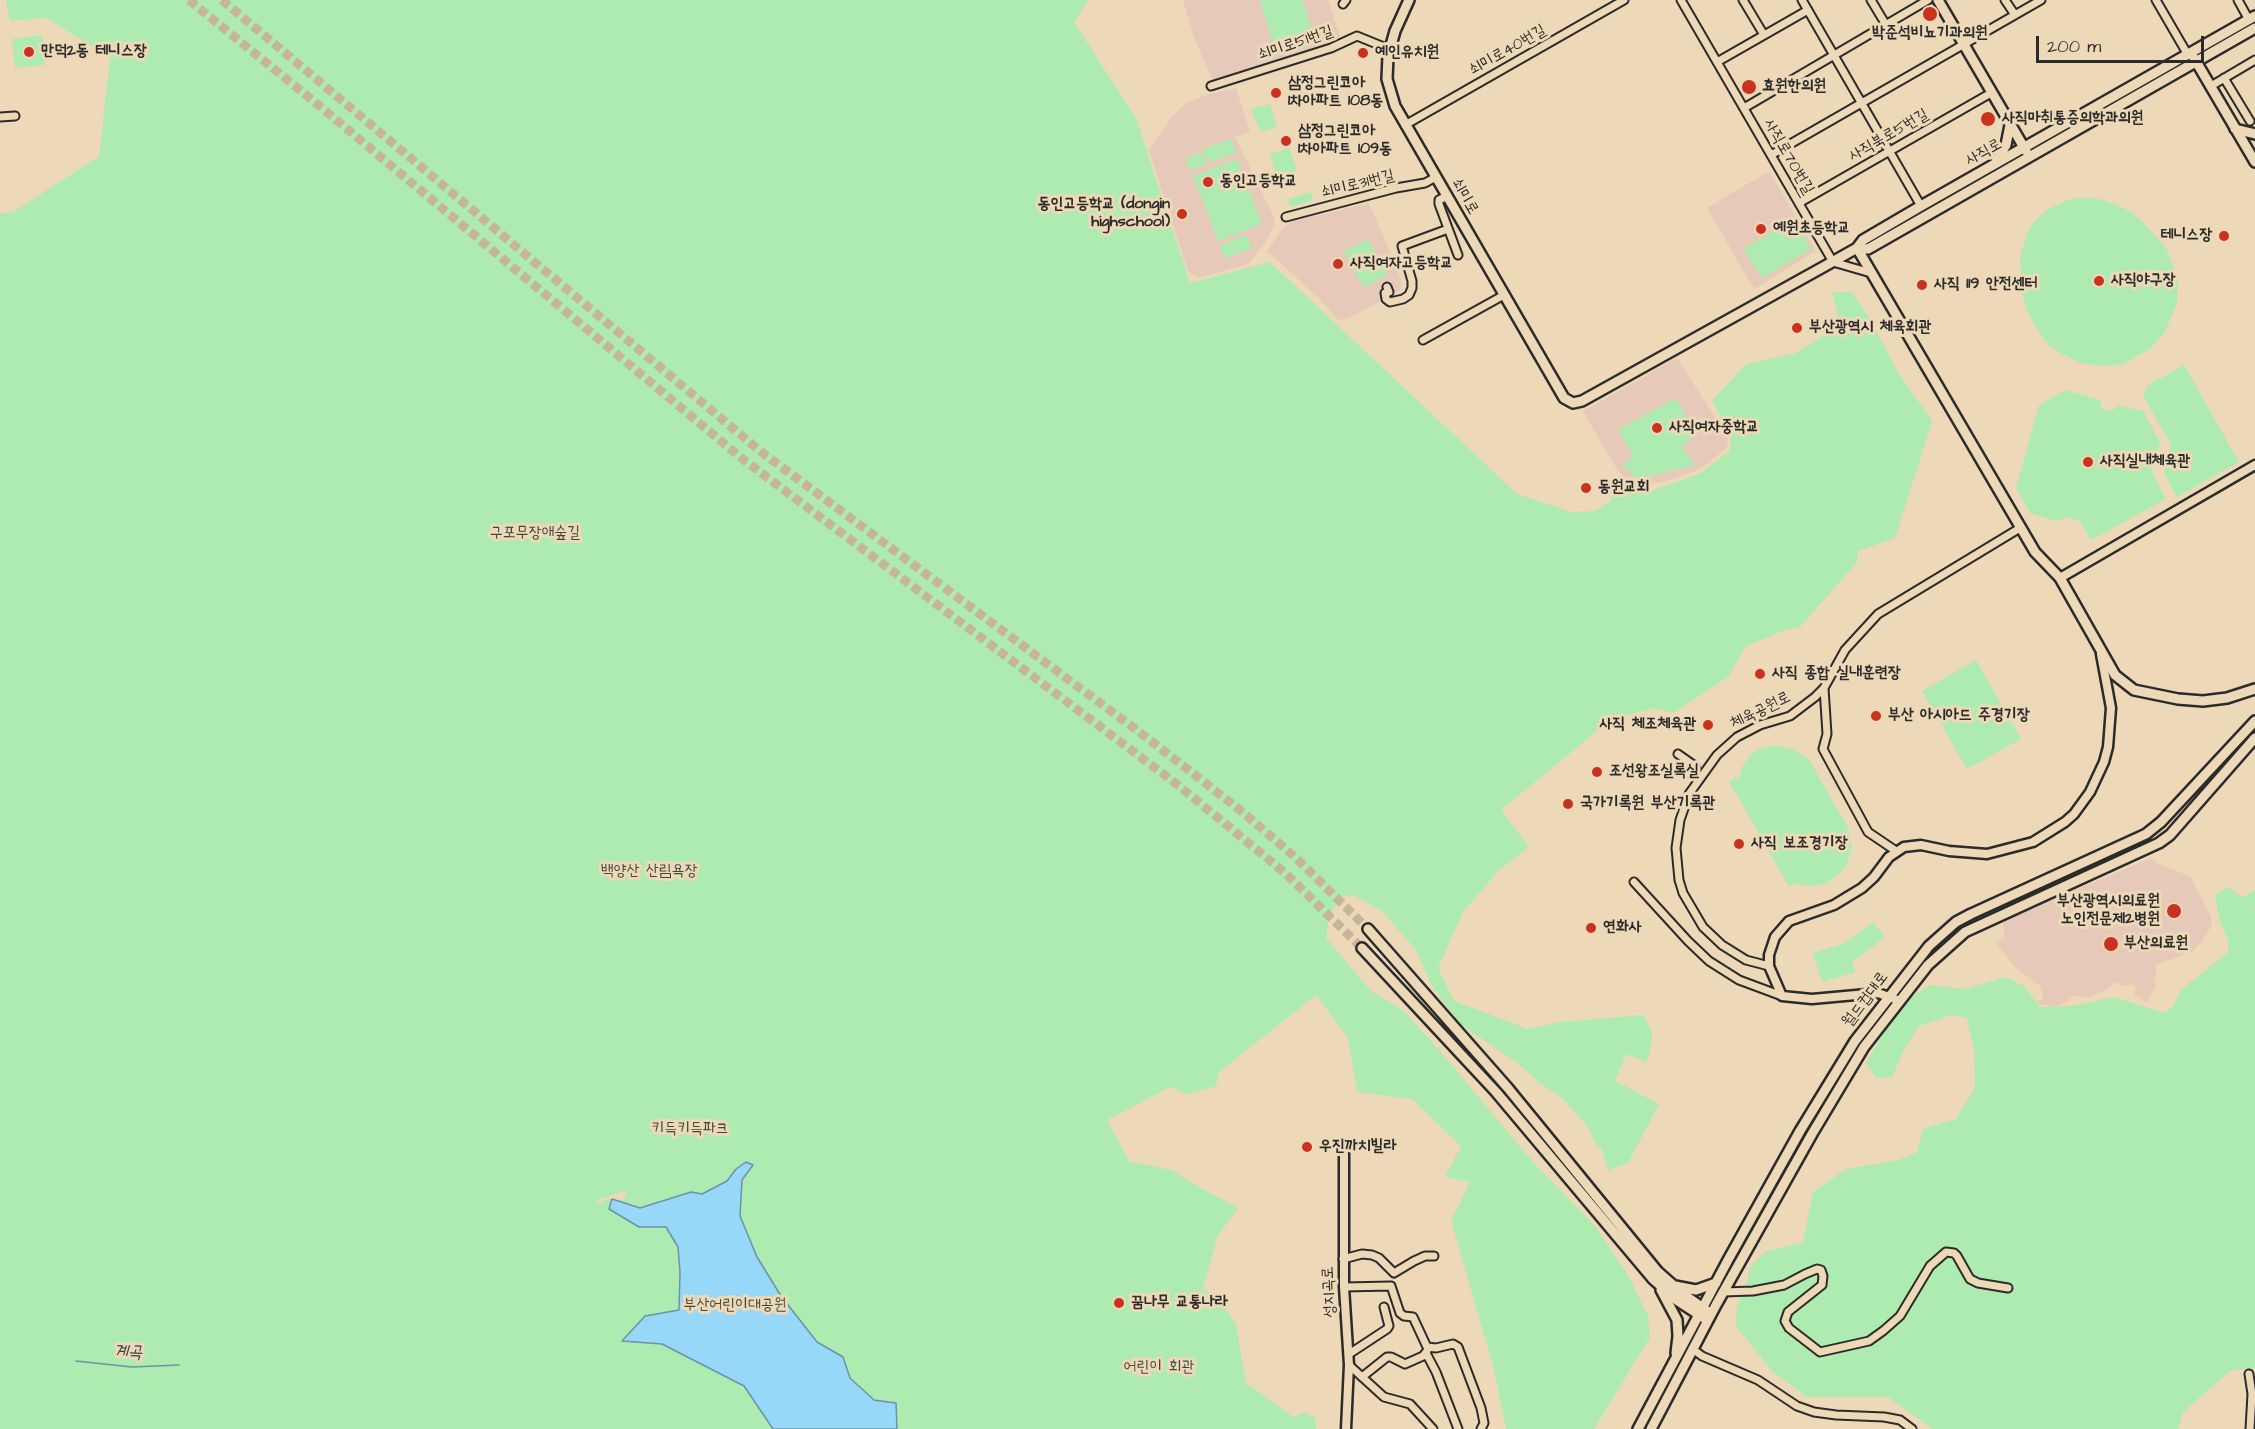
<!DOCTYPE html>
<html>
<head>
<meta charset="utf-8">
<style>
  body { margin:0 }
  #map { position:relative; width:2255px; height:1429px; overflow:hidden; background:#edd8b7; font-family:"Architects Daughter",sans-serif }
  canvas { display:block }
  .scale { position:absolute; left:2036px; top:36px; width:168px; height:27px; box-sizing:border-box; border:3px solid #2b2b2b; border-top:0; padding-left:8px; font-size:18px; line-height:21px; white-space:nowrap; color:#2b2b2b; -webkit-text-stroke:4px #edd8b7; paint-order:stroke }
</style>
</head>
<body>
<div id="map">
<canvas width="2255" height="1429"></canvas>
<div class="scale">200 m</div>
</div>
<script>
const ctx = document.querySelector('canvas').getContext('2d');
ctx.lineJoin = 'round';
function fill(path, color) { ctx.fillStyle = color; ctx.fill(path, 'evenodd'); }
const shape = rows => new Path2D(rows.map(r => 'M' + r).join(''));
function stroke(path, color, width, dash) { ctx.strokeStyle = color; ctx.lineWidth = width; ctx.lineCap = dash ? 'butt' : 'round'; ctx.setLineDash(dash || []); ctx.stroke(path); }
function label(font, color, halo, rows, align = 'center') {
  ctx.font = font + ' "Architects Daughter","Poor Story",sans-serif'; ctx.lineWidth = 6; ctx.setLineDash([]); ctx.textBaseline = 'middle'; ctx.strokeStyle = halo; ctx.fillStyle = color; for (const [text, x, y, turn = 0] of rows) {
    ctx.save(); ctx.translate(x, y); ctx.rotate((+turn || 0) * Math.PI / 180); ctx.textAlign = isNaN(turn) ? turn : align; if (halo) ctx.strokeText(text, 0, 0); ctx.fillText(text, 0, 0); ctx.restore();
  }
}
const built = shape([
  [1183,0,1328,0,1340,36,1326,46,1213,81,1194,38],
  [1236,88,1250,132,1235,137,1273,215,1275,224,1265,243,1250,262,1243,266,1197,278,1188,271,1149,150,1171,118,1186,103,1206,95],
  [1769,171,1816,251,1754,289,1707,208],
  [1369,203,1401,279,1401,290,1349,318,1338,320,1319,298,1267,251,1281,231,1290,222],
  [1677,358,1728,438,1727,448,1699,470,1665,481,1643,485,1627,481,1613,463,1583,411],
  [2151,858,2158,864,2190,876,2211,917,2212,925,2202,941,2193,951,2156,965,2156,976,2154,981,2156,984,2147,1003,2134,994,2137,989,2133,984,2123,986,2114,982,2108,989,2089,997,2075,996,2058,1006,2042,1005,2037,1002,2043,998,2041,987,2014,966,1996,943,2004,937,2003,921]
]);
const green = shape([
  [6,0,1088,0,1074,22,1136,118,1190,283,1270,262,1517,494,1572,512,1595,511,1610,501,1616,482,1647,493,1701,473,1730,450,1731,435,1712,401,1746,364,1793,354,1840,326,1832,292,1852,292,1870,319,1899,374,1932,421,1895,538,1858,551,1857,562,1800,627,1785,630,1746,646,1728,677,1673,713,1654,708,1610,720,1501,810,1529,847,1500,869,1463,912,1438,968,1454,1001,1528,1029,1561,1022,1643,1015,1652,1032,1650,1053,1646,1062,1626,1054,1615,1081,1659,1104,1628,1163,1608,1170,1602,1150,1595,1142,1587,1126,1563,1099,1540,1083,1515,1061,1460,1024,1432,986,1416,950,1382,911,1353,895,1342,896,1329,916,1326,938,1371,991,1404,1011,1440,1051,1534,1163,1594,1225,1628,1275,1648,1316,1650,1337,1594,1429,1506,1429,1493,1365,1451,1221,1470,1182,1445,1177,1461,1146,1412,1099,1357,1092,1348,1038,1316,995,1219,1072,1216,1086,1188,1094,1170,1087,1107,1120,1129,1161,1174,1171,1188,1181,1238,1208,1217,1237,1203,1289,1217,1296,1236,1324,1246,1383,1293,1417,1305,1412,1315,1418,1316,1429,0,1429,0,214,15,211,99,156,110,59,47,18,10,21],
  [627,1190,624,1200,606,1199,600,1204,597,1200],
  [1260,0,1303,0,1316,44,1277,56],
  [42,35,45,65,15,68,12,39],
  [1270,104,1277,127,1261,132,1250,109],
  [1231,139,1236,153,1208,163,1203,149],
  [1289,148,1297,171,1277,178,1270,154],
  [1202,152,1206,164,1190,170,1186,158],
  [1237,159,1262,224,1218,241,1193,176],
  [1311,192,1313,200,1290,207,1288,199],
  [2076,198,2095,198,2106,201,2124,208,2139,218,2166,248,2175,270,2178,285,2177,302,2165,332,2150,349,2122,364,2102,366,2081,363,2060,353,2048,344,2038,330,2028,313,2022,294,2020,256,2028,231,2033,223,2048,209,2066,201],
  [1794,219,1811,249,1762,278,1743,249],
  [1247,235,1252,248,1225,258,1220,245],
  [1368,239,1387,275,1363,287,1344,251],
  [2184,365,2239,462,2177,497,2164,473,2171,444,2143,396,2147,386],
  [2065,390,2101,400,2100,408,2111,411,2119,406,2143,411,2160,442,2152,472,2166,499,2091,540,2080,521,2066,517,2057,521,2030,513,2016,488,2039,405],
  [1675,398,1697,434,1681,446,1695,465,1637,479,1622,465,1633,456,1618,430],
  [1976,660,2021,739,1967,769,1922,691],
  [1775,745,1792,749,1805,756,1811,763,1848,828,1852,847,1847,864,1837,876,1824,884,1809,886,1796,883,1789,887,1729,781,1736,777,1739,780,1742,767,1751,754,1758,749],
  [2227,887,2242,897,2255,891,2255,1368,2230,1371,2183,1412,2178,1429,1933,1429,1888,1397,1807,1397,1774,1373,1736,1326,1736,1309,1748,1279,1749,1268,1766,1251,1803,1242,1813,1192,1846,1169,1899,1160,1917,1152,1923,1129,1956,1119,1975,1088,1974,1048,1967,1018,1952,1015,1919,1026,1904,1049,1892,1077,1876,1078,1866,1063,1890,1021,1914,995,1930,985,1966,989,2005,977,2024,986,2040,1007,2072,1006,2113,997,2164,1013,2173,1006,2181,990,2228,952,2228,940,2219,918,2215,895],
  [1873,922,1885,937,1852,962,1855,972,1822,982,1813,953,1845,943]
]);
const water = shape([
  [746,1162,753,1165,742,1180,740,1216,757,1257,781,1296,817,1342,843,1357,850,1378,874,1400,896,1403,897,1429,773,1429,744,1386,662,1344,622,1341,645,1316,679,1310,680,1272,678,1247,666,1227,639,1227,609,1209,612,1199,640,1208,691,1192,702,1194,727,1181,736,1169,746,1162]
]);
const stream = shape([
  [76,1361,132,1367,179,1365]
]);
const secondaryTunnel = shape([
  [189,0,316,103,740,457,1178,785,1285,873,1362,948],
  [222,0,760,451,1146,737,1240,810,1295,857,1368,929]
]);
const minor = shape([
  [1681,0,1833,262,1871,273],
  [1743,0,1764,35],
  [1802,0,1921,206],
  [1871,0,1886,25],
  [2005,0,2015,15],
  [2156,0,2188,55],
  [2238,0,2249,20],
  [1343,4,1346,0],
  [1717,62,1808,10],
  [2224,78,2250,121],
  [1211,86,1331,48,1357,36,1389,49],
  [2211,86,2255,60],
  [1744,108,1928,0],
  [0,117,15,116],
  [1405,125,1624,0],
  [1771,155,2041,0],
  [1447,196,1439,200,1439,204,1458,255],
  [1799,203,1991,93],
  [1286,217,1396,188,1425,183,1436,177],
  [1387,287,1389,292,1385,293,1386,299,1390,302,1403,299,1409,295,1412,288,1412,281,1402,246,1448,229],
  [1423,340,1504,295],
  [1824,688,1827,734,1823,749,1868,832,1896,851],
  [1678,754,1695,766,1698,779],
  [1634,882,1688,941,1709,961,1739,980,1782,996],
  [1769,966,1746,960,1722,945,1703,927,1683,893,1679,880,1676,848,1680,820,1689,794,1717,755,1737,737,1760,725,1790,716,1815,697,1824,688,1845,650,1878,614,2020,528],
  [1343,1259,1362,1254,1372,1255,1379,1258,1394,1273,1414,1261,1425,1256,1434,1256],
  [1344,1287,1391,1286,1400,1313,1404,1316,1413,1317,1427,1347,1436,1348,1453,1344,1458,1347,1481,1408,1484,1423,1481,1429],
  [1723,1292,1753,1291,1784,1285,1805,1274,1817,1269,1821,1270,1823,1276,1822,1285,1788,1312,1785,1321,1789,1328,1820,1352,1869,1341,1883,1331,1900,1316,1930,1266,1946,1252,1954,1253,1957,1256,1970,1279,1978,1283,2008,1288],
  [1694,1350,1702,1356,1758,1380,1797,1406,1814,1412,1836,1415,1884,1417,1900,1420,1912,1429],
  [1426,1353,1436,1372,1458,1429],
  [1349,1354,1387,1329,1389,1326,1384,1307],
  [1349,1365,1384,1397,1410,1404,1433,1429],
  [2249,1374,2252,1394,2250,1429],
  [1362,1377,1387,1357,1391,1357,1405,1364,1423,1356,1427,1351]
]);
const tertiary = shape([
  [2060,578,2255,465],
  [1900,1001,1878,993,1812,999,1782,996,1769,966,1769,955,1775,937,1789,921,1834,905,1862,888,1874,877,1889,857,1904,847,1921,845,1949,851,1987,854,2033,842,2065,822,2074,814,2090,792,2104,762,2108,747,2111,708,2101,654],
  [1344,1153,1344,1287,1349,1365,1346,1429]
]);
const secondary = shape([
  [1409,0,1395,31,1388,56,1387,79,1395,106,1564,398,1573,403,1582,401,1825,266,1857,248,1863,240,1921,206,2255,16],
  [1938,0,2026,151],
  [2194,58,2255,162],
  [2235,129,2255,134],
  [1996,161,2006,145,2010,125],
  [1857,248,2035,552,2060,578,2115,675,2134,690,2178,699,2203,701,2227,698,2255,689],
  [1857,248,1868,249,2255,28],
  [1368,929,1507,1087,1658,1272,1683,1294,1707,1311],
  [1362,948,1496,1092,1653,1279,1678,1301,1704,1318],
  [1675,1286,1696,1290,1716,1283],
  [1661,1290,1677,1320,1678,1336,1676,1353],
  [1638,1429,1728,1260,1800,1131,1855,1041,1929,946,1956,922,1971,914,2146,834,2161,822,2255,721],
  [1651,1429,1716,1305,1812,1134,1864,1047,1928,965,1965,932,2159,843,2170,835,2255,738]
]);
const markers = [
  [1930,14,8,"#c8321e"],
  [29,52,6,"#c8321e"],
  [1363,53,6,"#c8321e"],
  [1749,87,8,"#c8321e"],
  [1276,93,6,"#c8321e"],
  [1988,119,8,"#c8321e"],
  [1286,141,6,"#c8321e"],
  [1208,182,6,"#c8321e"],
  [1182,214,6,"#c8321e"],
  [1761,229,6,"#c8321e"],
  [2224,236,6,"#c8321e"],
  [1338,264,6,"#c8321e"],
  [2099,281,6,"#c8321e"],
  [1922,285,6,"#c8321e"],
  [1797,328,6,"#c8321e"],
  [1657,428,6,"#c8321e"],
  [2088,462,6,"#c8321e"],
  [1586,488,6,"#c8321e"],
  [1760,674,6,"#c8321e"],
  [1876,716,6,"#c8321e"],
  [1708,725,6,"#c8321e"],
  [1597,772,6,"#c8321e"],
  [1568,804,6,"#c8321e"],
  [1739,844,6,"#c8321e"],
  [2174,911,8,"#c8321e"],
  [1591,928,6,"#c8321e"],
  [2111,944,8,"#c8321e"],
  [1307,1147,6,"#c8321e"],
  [1119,1303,6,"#c8321e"]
];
const poiNames = [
  ["박준석비뇨기과의원",1930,34,"center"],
  ["만덕2동 테니스장",41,52],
  ["예인유치원",1375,53],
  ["삼정그린코아",1288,84],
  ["1차아파트 108동",1288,102],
  ["효원한의원",1762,87],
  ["사직마취통증의학과의원",2002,119],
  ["삼정그린코아",1298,132],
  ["1차아파트 109동",1298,150],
  ["동인고등학교",1220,182],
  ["동인고등학교 (dongin",1170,205,"right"],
  ["highschool)",1170,223,"right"],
  ["예원초등학교",1773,229],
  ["테니스장",2212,236,"right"],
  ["사직여자고등학교",1350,264],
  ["사직야구장",2111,281],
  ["사직 119 안전센터",1934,285],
  ["부산광역시 체육회관",1809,328],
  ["사직여자중학교",1669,428],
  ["사직실내체육관",2100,462],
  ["동원교회",1598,488],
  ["사직 종합 실내훈련장",1772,674],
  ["부산 아시아드 주경기장",1888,716],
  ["사직 체조체육관",1696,725,"right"],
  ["조선왕조실록실",1609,772],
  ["국가기록원 부산기록관",1580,804],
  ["사직 보조경기장",1751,844],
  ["부산광역시의료원",2160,902,"right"],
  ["노인전문제2병원",2160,920,"right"],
  ["연화사",1603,928],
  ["부산의료원",2124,944],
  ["우진까치빌라",1319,1147],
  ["꿈나무 교통나라",1131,1303]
];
const streetNames = [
  ["쇠미로51번길",1296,44,-19],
  ["쇠미로40번길",1508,51,-30],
  ["사직북로5번길",1889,136,-30],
  ["사직로",1984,153,-29],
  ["사직로70번길",1788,157,60],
  ["쇠미로31번길",1358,185,-14],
  ["쇠미로",1464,197,60],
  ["체육공원로",1761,711,-26],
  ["월드컵대로",1866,1000,-53],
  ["성지곡로",1330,1292,-93]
];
const parkNames = [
  ["구포무장애숲길",535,534],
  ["백양산 산림욕장",649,872],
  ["키득키득파크",690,1130],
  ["부산어린이대공원",735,1306],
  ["어린이 회관",1159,1368]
];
const waterNames = [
  ["계곡",128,1353,2]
];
fill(built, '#e7c9ba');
fill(green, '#aeebb1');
fill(water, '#97d8f9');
stroke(water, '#6c93a7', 1.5);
stroke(stream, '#6c93a7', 1.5);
stroke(secondaryTunnel, '#c6b59b', 9, [9, 4.5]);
stroke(minor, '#2b2b2b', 11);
stroke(tertiary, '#2b2b2b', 13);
stroke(secondary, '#2b2b2b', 14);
stroke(minor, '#edd8b7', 7);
stroke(tertiary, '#edd8b7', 8);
stroke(secondary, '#edd8b7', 9);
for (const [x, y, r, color] of markers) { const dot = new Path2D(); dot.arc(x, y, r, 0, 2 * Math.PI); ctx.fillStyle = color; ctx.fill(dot); stroke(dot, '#edd8b7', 2); }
label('bold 16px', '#2b2b2b', '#edd8b7', poiNames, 'left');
label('16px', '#2b2b2b', '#edd8b7', streetNames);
label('16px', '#3f483f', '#edd8b7', parkNames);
label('italic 18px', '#3b454a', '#edd8b7', waterNames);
</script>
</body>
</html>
